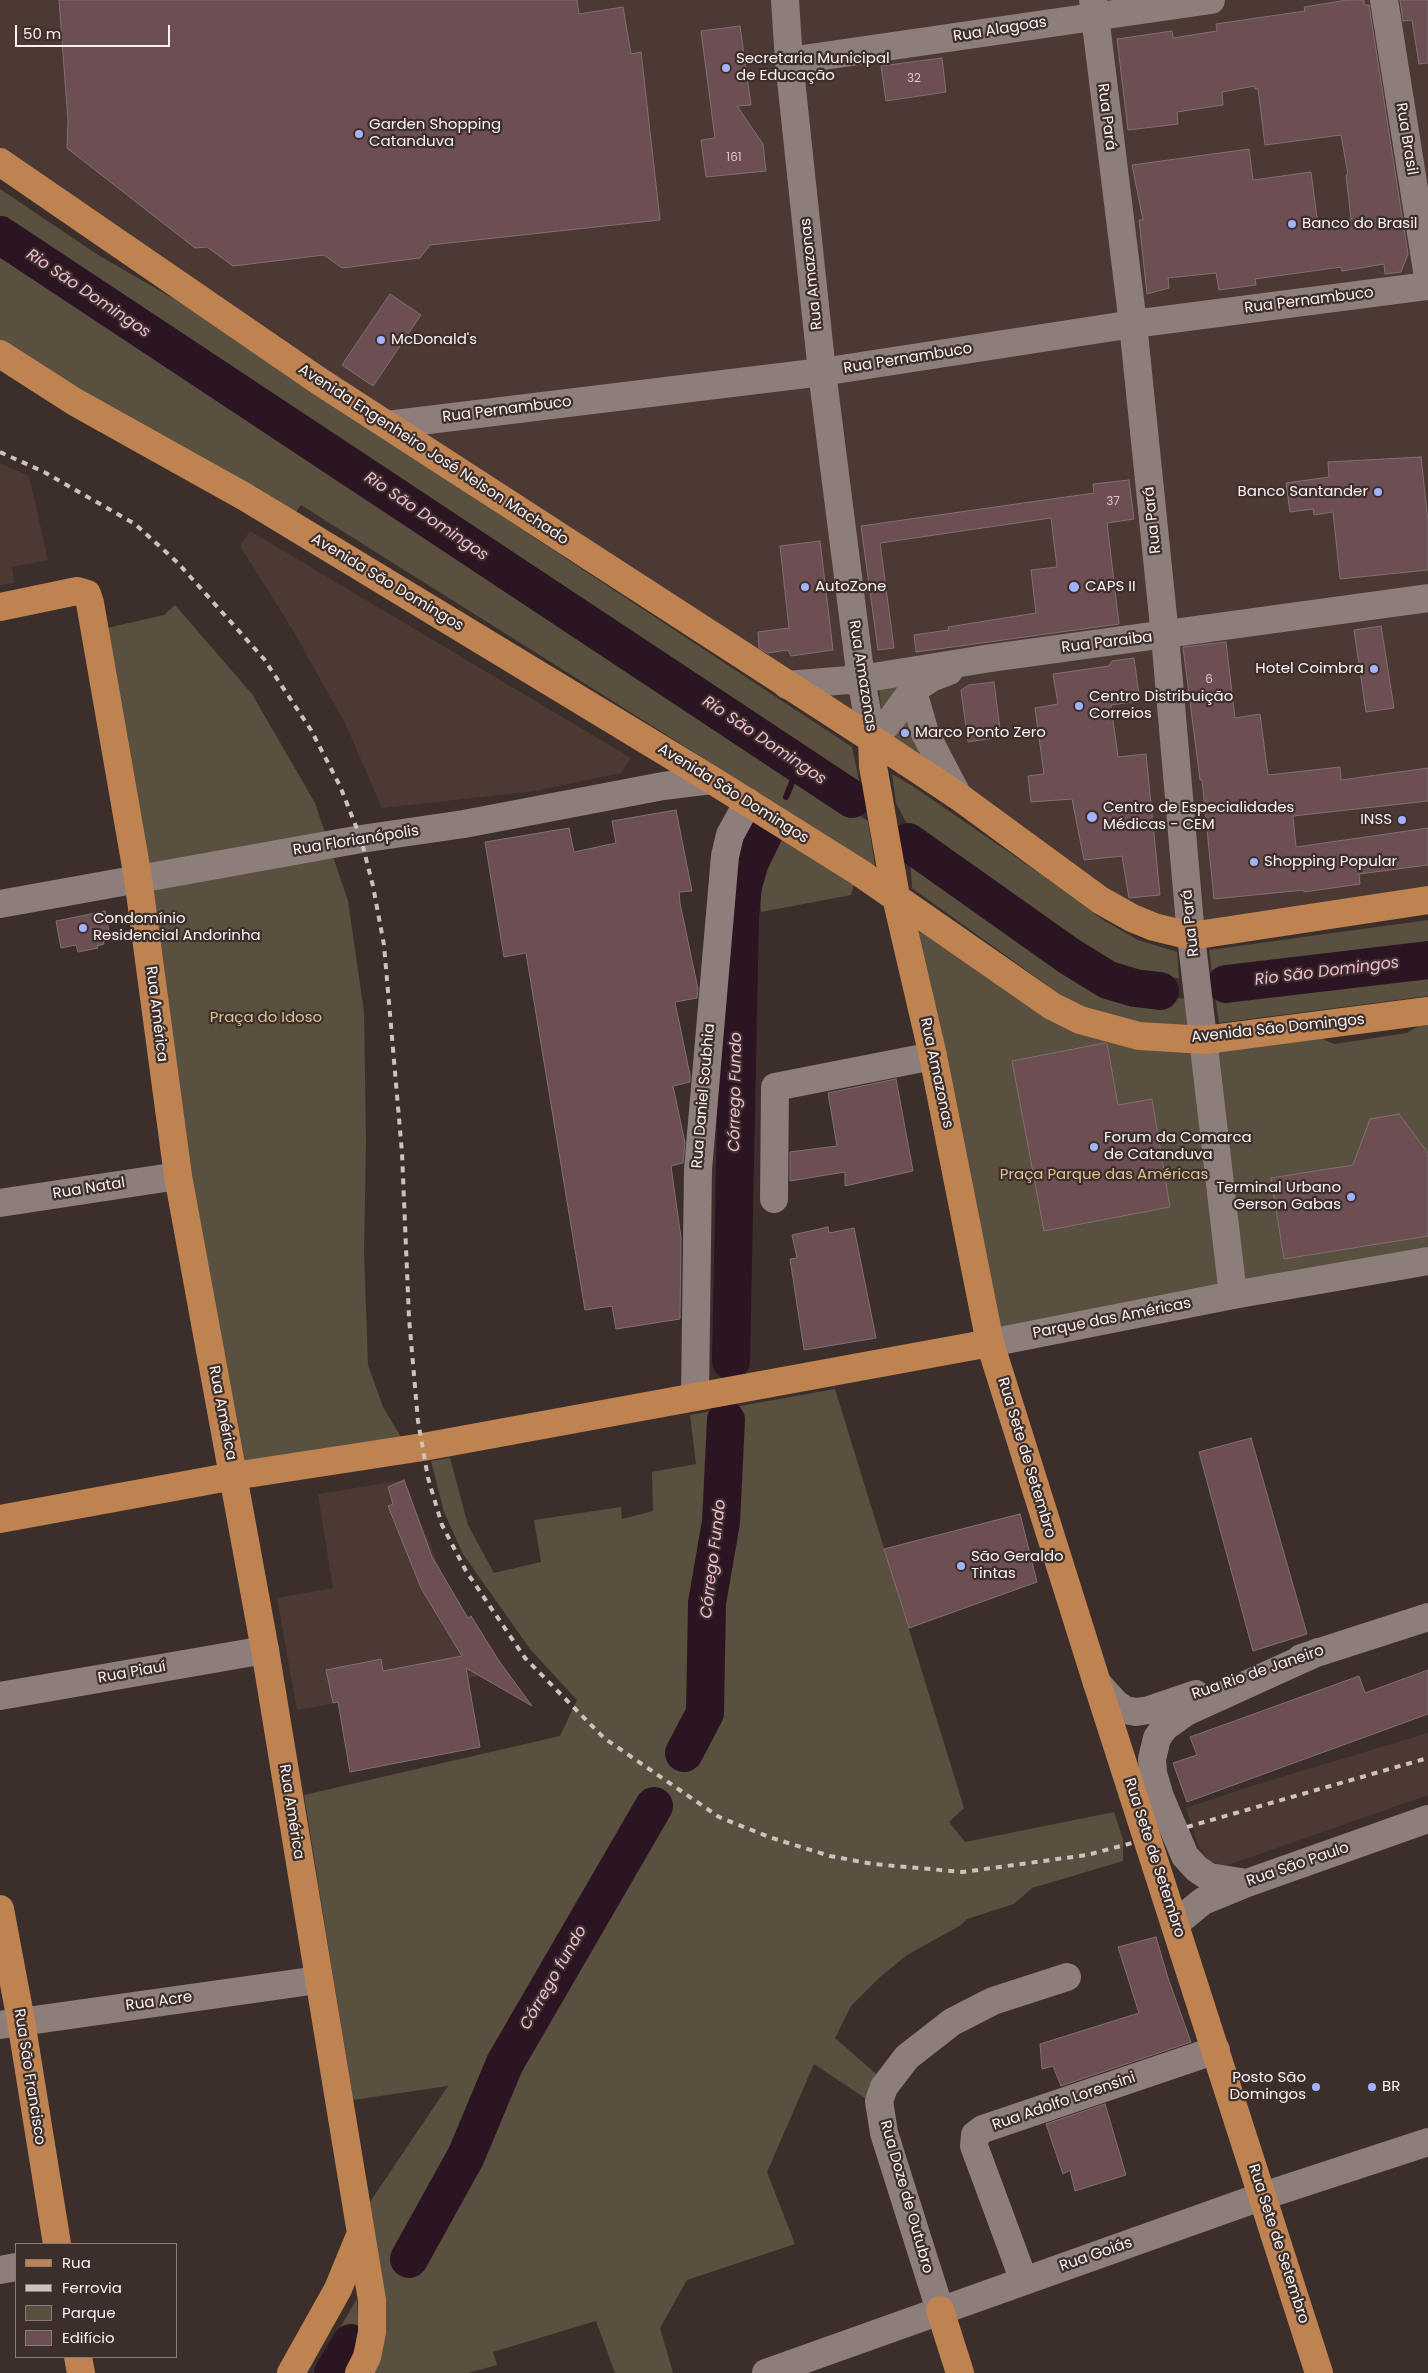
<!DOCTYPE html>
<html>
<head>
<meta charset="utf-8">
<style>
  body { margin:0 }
  #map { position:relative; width:1428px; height:2373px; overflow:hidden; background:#3c2f2b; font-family:Poppins,sans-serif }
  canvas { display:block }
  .legend { position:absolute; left:15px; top:2243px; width:162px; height:115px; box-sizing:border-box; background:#3c2f2b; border:1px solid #897d7a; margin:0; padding:6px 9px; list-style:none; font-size:15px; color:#fcf3f0 }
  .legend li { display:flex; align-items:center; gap:10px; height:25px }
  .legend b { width:25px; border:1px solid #897d7a }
  .scale { position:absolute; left:15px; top:25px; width:155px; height:22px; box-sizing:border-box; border:2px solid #fcf3f0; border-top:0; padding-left:6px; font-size:15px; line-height:18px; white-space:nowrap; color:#fcf3f0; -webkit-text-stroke:4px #3c2f2b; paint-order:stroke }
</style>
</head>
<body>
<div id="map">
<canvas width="1428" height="2373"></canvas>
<ul class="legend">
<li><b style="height:6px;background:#bf8351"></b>Rua</li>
<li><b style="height:6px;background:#ccc2bf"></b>Ferrovia</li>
<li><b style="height:14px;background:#5a503f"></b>Parque</li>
<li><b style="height:14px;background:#6d4e52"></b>Edifício</li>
</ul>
<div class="scale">50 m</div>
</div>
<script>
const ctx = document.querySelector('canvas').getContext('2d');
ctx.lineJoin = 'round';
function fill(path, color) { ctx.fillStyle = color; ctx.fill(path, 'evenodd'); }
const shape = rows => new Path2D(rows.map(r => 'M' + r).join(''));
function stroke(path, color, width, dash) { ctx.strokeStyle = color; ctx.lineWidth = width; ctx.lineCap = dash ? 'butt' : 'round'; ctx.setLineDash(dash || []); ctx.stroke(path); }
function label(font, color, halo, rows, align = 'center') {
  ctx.font = font + ' Poppins,sans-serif'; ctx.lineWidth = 4.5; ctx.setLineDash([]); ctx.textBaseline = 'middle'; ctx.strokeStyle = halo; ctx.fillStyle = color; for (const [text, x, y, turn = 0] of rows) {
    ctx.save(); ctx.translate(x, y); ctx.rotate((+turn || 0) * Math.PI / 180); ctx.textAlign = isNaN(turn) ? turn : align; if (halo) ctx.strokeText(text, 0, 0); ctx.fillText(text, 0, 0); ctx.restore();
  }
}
const built = shape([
  [0,0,1428,0,1428,905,1188,931,1146,917,0,158],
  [0,463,29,476,48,560,12,567,14,583,0,585],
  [250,531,631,758,621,773,535,791,382,808,345,723,291,627,240,546],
  [404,1480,442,1574,468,1618,532,1706,480,1676,297,1710,277,1598,333,1588,318,1494],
  [1428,1733,1428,1795,1225,1866,1209,1861,1198,1845,1186,1808,1245,1788]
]);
const green = shape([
  [0,189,98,255,202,315,333,405,852,747,862,794,0,227],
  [0,254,868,821,875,866,301,505,296,512,254,485,248,492,0,348],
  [175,605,252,694,315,803,348,901,364,1012,366,1142,364,1252,368,1365,383,1407,404,1442,243,1462,187,1176,107,628,164,615],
  [879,684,900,686,882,715],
  [907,716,921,754,890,735],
  [892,774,911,785,1042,875,1103,920,1138,940,1177,952,1179,978,1152,978,1120,970,1083,949,906,822,896,803],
  [784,829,857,875,851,895,761,912,759,890,766,863,774,841],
  [910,855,1102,990,1140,1001,1185,998,1190,1026,1137,1022,1089,1009,1058,993,912,888],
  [1428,920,1428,943,1212,973,1209,950],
  [915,925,1048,1018,1319,1037,1334,1044,1407,1033,1419,1026,1428,1025,1428,1250,1000,1329],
  [1428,967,1428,996,1219,1023,1215,994],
  [835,1389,964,1808,949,1822,965,1842,1114,1812,1123,1840,1123,1861,1032,1888,1014,1904,967,1919,961,1925,907,1955,879,1978,851,2006,835,2038,883,2080,871,2102,814,2064,767,2172,795,2244,687,2280,660,2328,673,2373,615,2373,596,2321,493,2352,497,2365,468,2373,363,2373,368,2205,448,2086,353,2100,304,1795,560,1736,577,1700,530,1649,463,1554,444,1512,431,1461,450,1458,468,1525,494,1573,541,1562,534,1520,621,1507,622,1519,653,1511,652,1472,696,1464,690,1415],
  [357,2299,359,2342,343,2373,313,2373]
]);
const stream = shape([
  [786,797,799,765]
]);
const river = shape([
  [0,235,852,799],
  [908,842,1069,956,1108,980,1135,988,1160,991],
  [1226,984,1428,960],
  [731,1361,740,916,743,886,750,862,767,827],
  [684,1753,705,1713,707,1603,721,1522,726,1420],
  [409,2259,466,2156,505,2063,654,1806],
  [333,2373,351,2343]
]);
const building = shape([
  [59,0,577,0,579,14,623,7,631,54,641,52,660,220,430,245,420,258,342,268,324,255,233,266,207,247,195,248,67,148,68,121,59,0],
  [1347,0,1364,0,1364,5,1369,5,1408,254,1401,272,1385,274,1384,264,1342,271,1341,267,1255,279,1256,285,1219,290,1216,273,1168,278,1169,288,1147,294,1139,220,1143,220,1132,165,1249,149,1253,180,1311,172,1318,225,1351,219,1346,175,1348,174,1341,135,1265,145,1258,89,1255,89,1255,86,1222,92,1223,105,1177,112,1178,124,1128,130,1117,39,1172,31,1173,38,1217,31,1216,24,1305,11,1304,7,1347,0],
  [1400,0,1428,0,1428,63,1419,64,1412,20,1403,21,1400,0],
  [740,26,751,105,737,106,763,144,766,171,706,177,701,140,715,138,701,31,740,26],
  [942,58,946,92,886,101,881,66,942,58],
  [390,294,421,315,373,386,342,365,390,294],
  [1421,457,1428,521,1428,570,1340,579,1333,512,1314,515,1313,509,1290,512,1286,483,1329,477,1328,462,1421,457],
  [1129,480,1134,519,1107,523,1119,624,916,652,914,635,949,630,948,627,1036,613,1031,570,1057,567,1051,518,880,543,894,648,878,650,861,526,1094,493,1093,484,1129,480],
  [820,541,833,650,791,656,788,650,768,653,759,648,758,632,789,628,780,546,820,541],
  [1381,626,1394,708,1366,712,1354,630,1381,626],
  [1226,642,1235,718,1260,714,1268,775,1340,767,1341,780,1428,768,1428,801,1293,816,1296,847,1428,828,1428,865,1359,874,1360,884,1304,892,1304,890,1214,899,1202,780,1200,780,1183,647,1226,642],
  [1134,658,1140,701,1111,705,1118,757,1146,754,1160,895,1129,898,1122,856,1084,860,1072,799,1031,802,1028,776,1044,774,1035,708,1058,704,1053,674,1109,666,1112,661,1134,658],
  [994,682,1001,737,968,742,961,690,969,685,994,682],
  [676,810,692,891,679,892,680,903,698,989,697,998,675,1002,690,1075,690,1082,673,1086,685,1143,683,1163,671,1166,681,1238,680,1319,616,1329,612,1306,585,1310,526,953,504,957,485,842,569,828,574,852,616,843,612,821,676,810],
  [105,911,109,932,102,933,104,944,97,946,98,948,78,952,76,945,61,948,56,921,105,911],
  [1105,1043,1107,1044,1118,1105,1152,1099,1170,1207,1044,1231,1012,1061,1105,1043],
  [896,1079,913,1171,845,1186,845,1172,790,1181,790,1152,837,1146,828,1093,896,1079],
  [1399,1114,1428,1153,1428,1236,1284,1259,1271,1178,1353,1165,1370,1119,1399,1114],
  [828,1227,829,1233,854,1228,876,1338,804,1350,790,1259,797,1258,792,1235,828,1227],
  [1251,1438,1307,1634,1253,1651,1199,1452,1251,1438],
  [404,1480,432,1557,468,1618,471,1616,499,1661,532,1706,466,1668,480,1747,350,1772,338,1702,333,1703,326,1670,381,1659,383,1671,462,1656,421,1588,388,1506,393,1504,388,1487,404,1480],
  [1020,1514,1037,1582,909,1628,884,1549,1020,1514],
  [1428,1670,1428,1714,1187,1802,1173,1763,1197,1755,1190,1737,1359,1676,1365,1693,1428,1670],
  [1156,1937,1168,1978,1191,2042,1061,2086,1053,2066,1042,2069,1040,2044,1139,2013,1118,1947,1156,1937],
  [1105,2104,1126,2175,1075,2191,1070,2170,1063,2174,1046,2124,1105,2104]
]);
const minor = shape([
  [785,0,789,61,822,372,861,679,872,739],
  [1093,0,1133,324,1165,636,1191,936,1233,1295],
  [1384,0,1428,277],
  [789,61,1211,0],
  [387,425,822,372,1133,324,1428,286],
  [909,678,925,733,958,796],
  [787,685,861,679,991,658,1428,598],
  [872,739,890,721,912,691,931,678,949,671],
  [0,904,361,839,464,824,663,786,712,780],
  [774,1199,775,1087,933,1056],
  [0,1203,178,1176],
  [990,1343,1233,1295,1428,1261],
  [695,1396,698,1169,725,856,730,835,748,802],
  [1301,1658,1428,1617],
  [1097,1683,1116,1704,1125,1710,1136,1712,1149,1710,1196,1694],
  [0,1696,265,1650],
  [1247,1883,1209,1877,1197,1869,1185,1856,1160,1797,1153,1773,1152,1759,1157,1738,1165,1727,1186,1712,1318,1652],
  [1175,1924,1203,1901,1247,1883,1428,1819],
  [0,2025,318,1980],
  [0,2270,16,2267],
  [1024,2281,974,2146,975,2135,983,2129,1216,2050],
  [940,2310,884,2133,879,2101,884,2087,907,2057,952,2022,993,2001,1067,1977],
  [766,2373,1263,2196,1428,2142]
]);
const major = shape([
  [0,162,319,381,872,739,958,796,1100,900,1132,918,1154,927,1191,936,1428,900],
  [0,354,75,402,247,498,712,780,859,872,1052,1006,1080,1020,1139,1036,1205,1040,1428,1011],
  [0,607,77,591,87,594,90,603,138,878,178,1176,265,1650,372,2300,372,2332,367,2357,359,2373],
  [872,739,873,766,896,897,933,1056,990,1343,1097,1683,1319,2373],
  [0,1519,234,1476,423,1447,990,1343],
  [0,1909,21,2021,57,2244],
  [940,2310,960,2373],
  [78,2357,81,2373],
  [291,2373,338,2289,361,2233]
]);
const rail = shape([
  [0,452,44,472,135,524,178,563,264,659,311,730,340,786,361,839,373,886,384,945,402,1153,409,1318,418,1421,428,1478,442,1525,466,1571,525,1658,604,1738,719,1817,769,1837,830,1856,873,1864,963,1872,1087,1855,1132,1843],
  [1187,1827,1428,1758]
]);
const markers = [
  [726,68,5,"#a2b2fd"],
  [359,134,5,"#a2b2fd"],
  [1292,224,5,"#a2b2fd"],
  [381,340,5,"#a2b2fd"],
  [1378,492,5,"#a2b2fd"],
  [805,587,5,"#a2b2fd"],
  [1074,587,6,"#a2b2fd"],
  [1374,669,5,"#a2b2fd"],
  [1079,706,5,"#a2b2fd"],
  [905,733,5,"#a2b2fd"],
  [1092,817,6,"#a2b2fd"],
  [1402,820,5,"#a2b2fd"],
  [1254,862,5,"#a2b2fd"],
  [83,928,5,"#a2b2fd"],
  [1094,1147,5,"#a2b2fd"],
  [1351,1197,5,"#a2b2fd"],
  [961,1566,5,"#a2b2fd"],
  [1316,2087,5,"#a2b2fd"],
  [1372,2087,5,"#a2b2fd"]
];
const numberNames = [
  ["32",914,79],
  ["161",734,158],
  ["37",1113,502],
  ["6",1209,680]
];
const streetNames = [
  ["Rua Alagoas",1000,30,-9],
  ["Rua Pará",1106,117,83],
  ["Rua Brasil",1406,139,81],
  ["Rua Amazonas",812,274,-96],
  ["Rua Pernambuco",1309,301,-7],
  ["Rua Pernambuco",908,359,-9],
  ["Rua Pernambuco",507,410,-7],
  ["Avenida Engenheiro José Nelson Machado",433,455,33],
  ["Rua Pará",1153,520,-96],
  ["Avenida São Domingos",387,583,31],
  ["Rua Paraiba",1107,643,-7],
  ["Rua Amazonas",862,676,81],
  ["Avenida São Domingos",733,794,32],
  ["Rua Florianópolis",356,841,-9],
  ["Rua Pará",1191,923,-96],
  ["Rua América",156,1014,83],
  ["Avenida São Domingos",1278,1029,-6],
  ["Rua Amazonas",936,1073,78],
  ["Rua Daniel Soubhia",704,1096,-85],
  ["Rua Natal",89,1189,-9],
  ["Parque das Américas",1112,1319,-11],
  ["Rua América",222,1413,79],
  ["Rua Sete de Setembro",1026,1458,73],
  ["Rua Piauí",132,1673,-10],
  ["Rua Rio de Janeiro",1258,1673,-19],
  ["Rua América",291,1812,81],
  ["Rua Sete de Setembro",1154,1858,72],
  ["Rua São Paulo",1298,1865,-19],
  ["Rua Acre",159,2002,-8],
  ["Rua São Francisco",29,2077,81],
  ["Rua Adolfo Lorensini",1064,2102,-19],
  ["Rua Doze de Outubro",906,2197,74],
  ["Rua Sete de Setembro",1278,2244,72],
  ["Rua Goiás",1096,2255,-19]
];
const poiNames = [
  ["Secretaria Municipal",736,59],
  ["de Educação",736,76],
  ["Garden Shopping",369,125],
  ["Catanduva",369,142],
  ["Banco do Brasil",1302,224],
  ["McDonald's",391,340],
  ["Banco Santander",1368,492,"right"],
  ["AutoZone",815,587],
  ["CAPS II",1085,587],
  ["Hotel Coimbra",1364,669,"right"],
  ["Centro Distribuição",1089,697],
  ["Correios",1089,714],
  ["Marco Ponto Zero",915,733],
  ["Centro de Especialidades",1103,808],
  ["Médicas - CEM",1103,825],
  ["INSS",1392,820,"right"],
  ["Shopping Popular",1264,862],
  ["Condomínio",93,919],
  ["Residencial Andorinha",93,936],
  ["Forum da Comarca",1104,1138],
  ["de Catanduva",1104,1155],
  ["Terminal Urbano",1341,1188,"right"],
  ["Gerson Gabas",1341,1205,"right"],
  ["São Geraldo",971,1557],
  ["Tintas",971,1574],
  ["Posto São",1306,2078,"right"],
  ["Domingos",1306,2095,"right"],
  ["BR",1382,2087]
];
const parkNames = [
  ["Praça do Idoso",266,1018],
  ["Praça Parque das Américas",1104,1175]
];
const waterNames = [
  ["Rio São Domingos",88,294,34],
  ["Rio São Domingos",426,517,34],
  ["Rio São Domingos",764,741,34],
  ["Rio São Domingos",1327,972,-7],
  ["Córrego Fundo",736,1092,-89],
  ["Córrego Fundo",714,1559,-83],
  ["Córrego fundo",554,1978,-60]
];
fill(built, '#4d3934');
fill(green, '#5a503f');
stroke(stream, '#2c1522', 6);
stroke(river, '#2c1522', 38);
fill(building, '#6d4e52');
stroke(building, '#807072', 1);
stroke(minor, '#8e7e7b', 28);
stroke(major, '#bf8351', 28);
stroke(rail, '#ccc2bf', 4, [6, 6]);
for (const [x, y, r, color] of markers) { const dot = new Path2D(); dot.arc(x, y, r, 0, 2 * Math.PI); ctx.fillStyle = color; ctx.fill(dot); stroke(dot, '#3c2f2b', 2); }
label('12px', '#d8cac8', null, numberNames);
label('15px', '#fcf3f0', '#3c2f2b', streetNames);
label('15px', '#fcf3f0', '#3c2f2b', poiNames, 'left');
label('15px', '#dec290', '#3c2f2b', parkNames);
label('italic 16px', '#f2bbd8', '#3c2f2b', waterNames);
</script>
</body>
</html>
